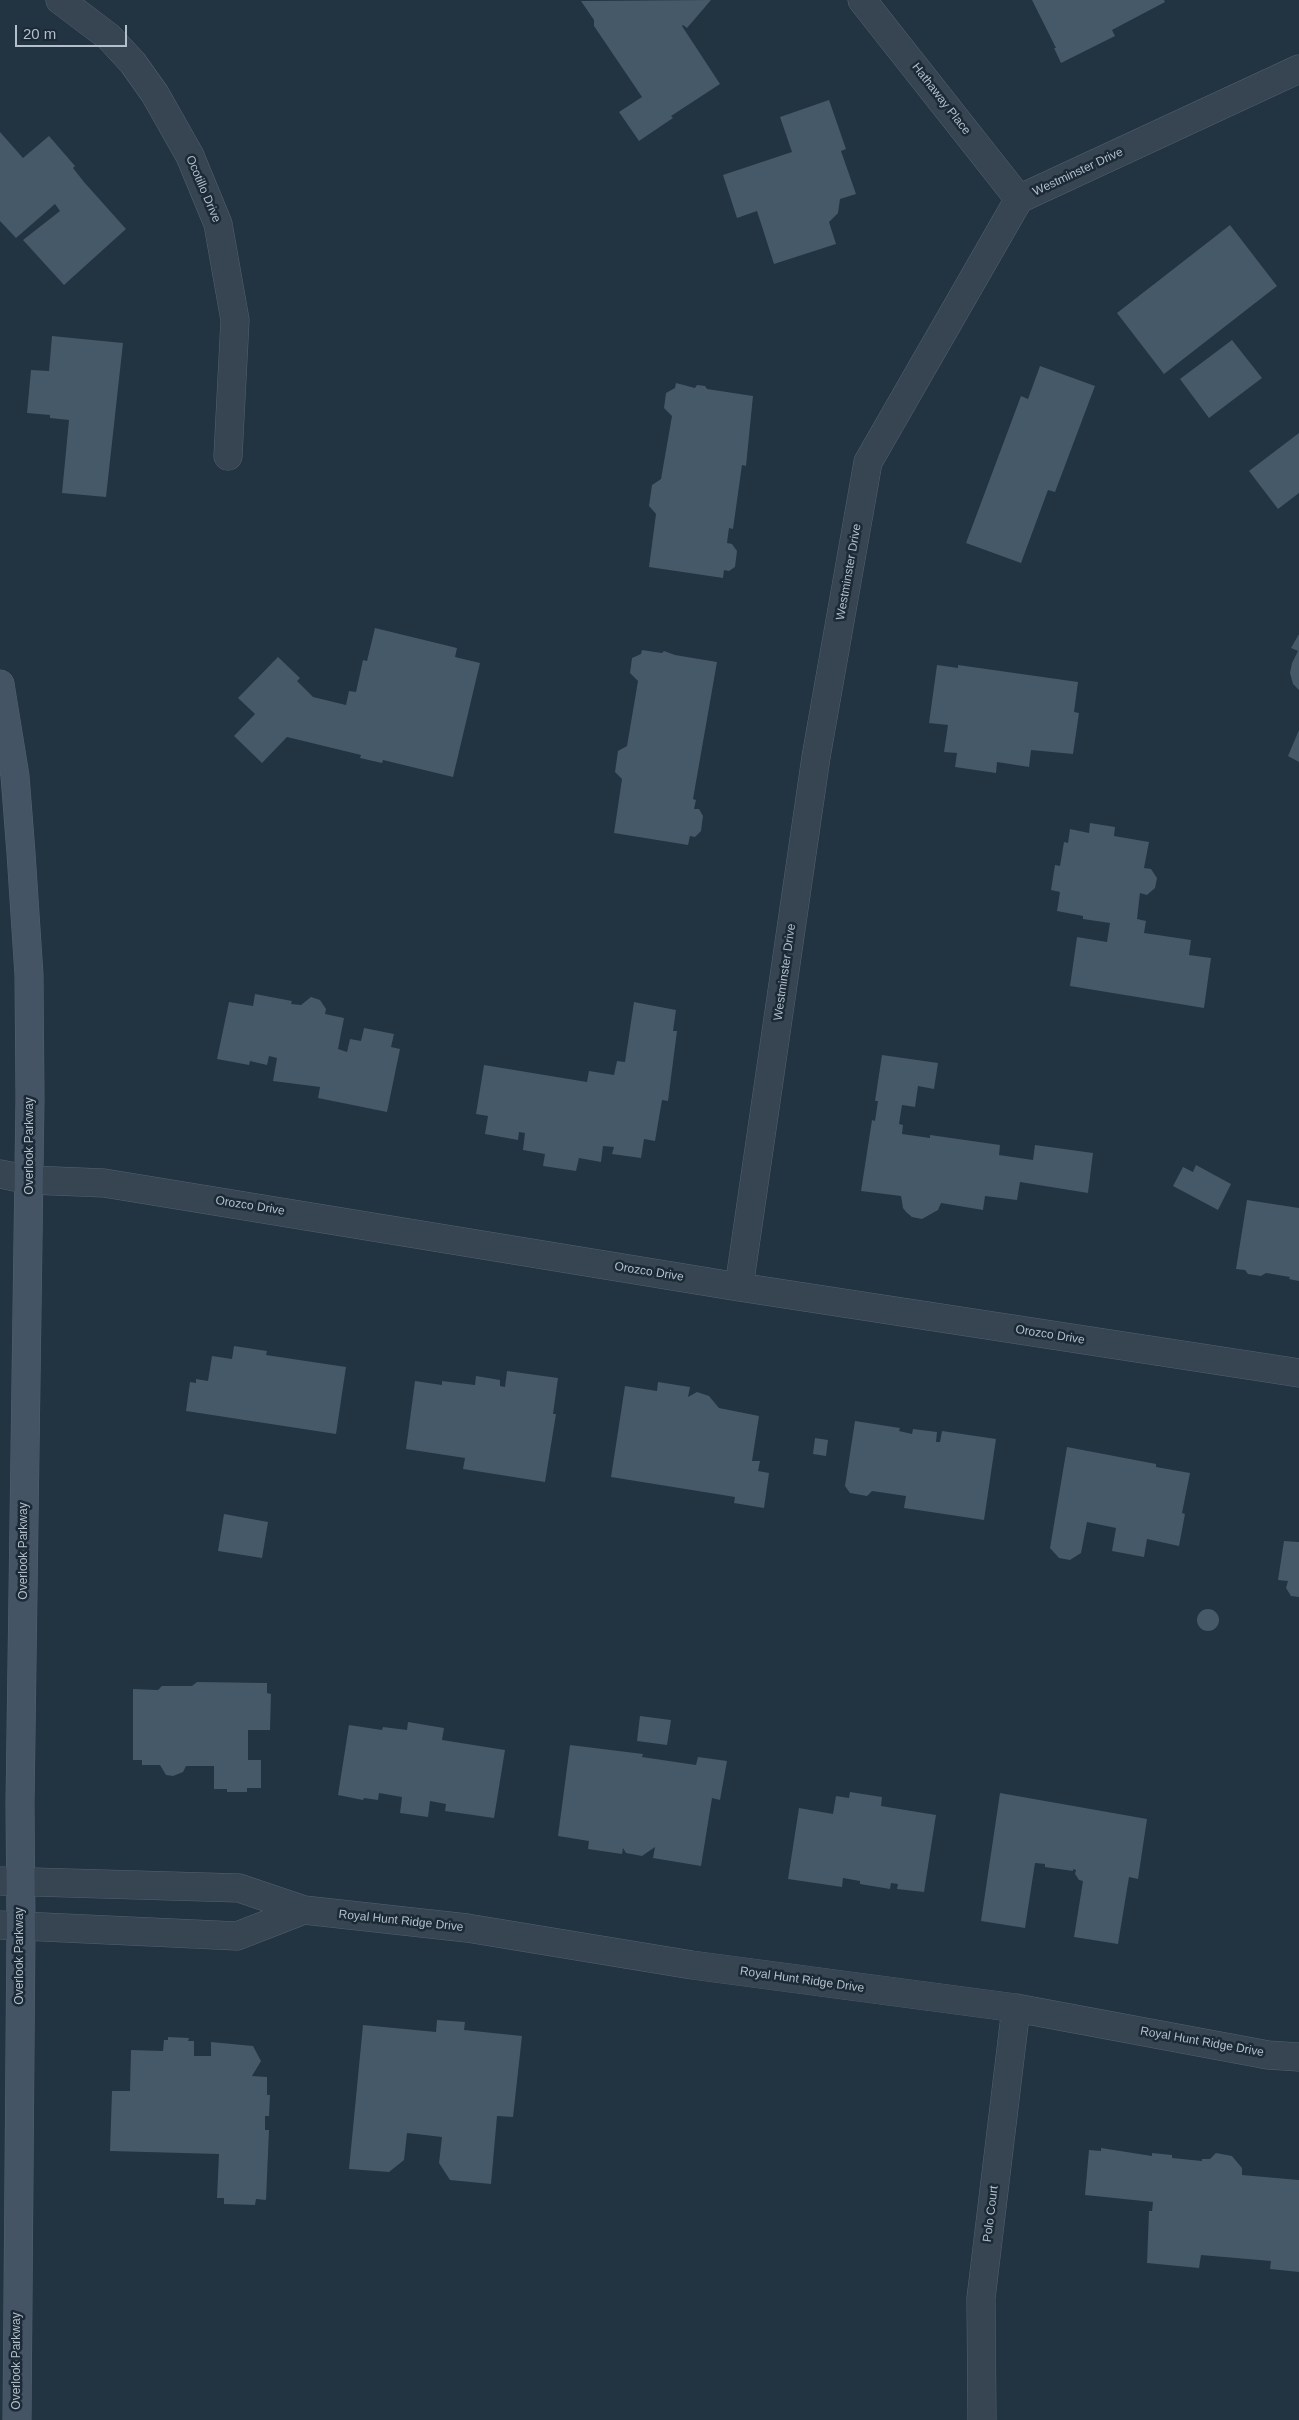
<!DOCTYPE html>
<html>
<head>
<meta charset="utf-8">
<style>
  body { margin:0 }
  #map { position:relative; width:1299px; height:2420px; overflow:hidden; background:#223341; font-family:Helvetica,sans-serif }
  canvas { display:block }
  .scale { position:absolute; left:15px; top:25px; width:112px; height:22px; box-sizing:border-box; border:2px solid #b3bfcb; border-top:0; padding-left:6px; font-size:15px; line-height:18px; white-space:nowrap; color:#b3bfcb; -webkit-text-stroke:4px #1b2a36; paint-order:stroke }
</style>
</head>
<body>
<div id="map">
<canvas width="1299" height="2420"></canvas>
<div class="scale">20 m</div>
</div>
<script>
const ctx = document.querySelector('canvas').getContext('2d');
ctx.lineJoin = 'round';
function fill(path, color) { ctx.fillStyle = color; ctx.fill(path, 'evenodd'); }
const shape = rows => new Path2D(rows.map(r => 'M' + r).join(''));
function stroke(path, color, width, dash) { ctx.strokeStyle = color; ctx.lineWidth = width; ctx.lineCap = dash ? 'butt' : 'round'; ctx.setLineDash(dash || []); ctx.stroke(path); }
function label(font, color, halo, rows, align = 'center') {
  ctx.font = font + ' Helvetica,sans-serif'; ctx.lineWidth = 5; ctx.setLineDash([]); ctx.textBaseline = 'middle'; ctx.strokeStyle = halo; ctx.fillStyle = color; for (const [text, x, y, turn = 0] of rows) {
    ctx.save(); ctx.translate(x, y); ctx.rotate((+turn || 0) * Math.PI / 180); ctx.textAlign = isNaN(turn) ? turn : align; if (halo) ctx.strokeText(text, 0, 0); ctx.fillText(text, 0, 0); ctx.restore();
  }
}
const building = shape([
  [711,0,687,28,683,25,682,26,720,84,671,116,673,118,639,141,619,112,642,97,594,26,594,20,581,1],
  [1032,0,1164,0,1165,2,1112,30,1115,36,1061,63,1054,48,1056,48],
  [829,100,846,149,841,151,856,194,840,199,838,213,829,222,836,244,774,264,757,211,737,218,723,175,792,152,780,117],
  [0,132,23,158,49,136,75,166,73,168,84,182,126,229,64,285,23,240,60,211,55,204,16,238,0,221],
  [1230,225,1277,286,1164,374,1117,313],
  [52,336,123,343,106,497,62,493,69,420,50,418,50,415,27,413,31,370,49,371],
  [1232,340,1262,378,1209,418,1180,379],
  [1040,366,1095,386,1055,492,1048,490,1021,563,966,543,1021,396,1028,399],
  [676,383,695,388,697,385,705,386,707,389,753,396,746,466,742,465,733,529,729,528,727,543,732,544,737,551,735,567,729,571,724,570,723,578,649,567,656,514,649,506,652,485,661,479,672,416,664,408,666,393,675,388],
  [1299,433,1299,493,1278,509,1249,471],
  [375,628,457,648,455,657,480,663,453,777,383,760,382,763,360,758,361,755,287,737,262,763,234,736,255,714,238,698,278,657,300,678,297,681,313,697,346,705,349,691,356,692,363,660,367,661],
  [1299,634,1299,690,1293,684,1290,673,1292,663,1298,651,1291,648],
  [642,650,662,653,664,651,675,655,717,662,693,799,696,800,694,809,699,809,703,816,701,831,695,837,690,836,688,845,614,833,622,779,615,772,618,751,627,746,638,681,630,673,632,658,641,654],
  [937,665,958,668,958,665,1078,682,1074,712,1079,713,1073,754,1031,750,1029,767,997,762,996,773,955,767,957,753,944,752,948,725,929,723],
  [1299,730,1299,762,1288,756],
  [1090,823,1115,827,1114,836,1149,842,1144,868,1151,869,1157,878,1155,888,1147,895,1140,893,1137,919,1146,921,1144,933,1191,940,1189,955,1211,958,1204,1008,1070,986,1077,937,1107,942,1110,923,1083,919,1083,916,1057,911,1060,892,1051,890,1055,865,1060,866,1064,842,1068,843,1070,829,1089,833],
  [255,994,292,1001,291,1004,301,1005,311,997,320,1000,326,1009,325,1014,344,1018,338,1049,347,1052,350,1039,361,1041,364,1028,394,1034,391,1047,400,1049,387,1112,318,1098,320,1087,273,1081,277,1058,269,1056,267,1065,250,1061,249,1065,217,1059,229,1002,253,1006],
  [634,1002,676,1010,673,1031,677,1031,668,1101,662,1100,655,1141,644,1139,641,1158,612,1154,614,1147,603,1146,601,1162,579,1158,576,1171,543,1166,545,1154,523,1150,525,1133,519,1132,518,1140,485,1134,488,1116,476,1114,484,1065,587,1082,589,1071,614,1075,617,1061,625,1062],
  [882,1055,938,1063,934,1089,918,1086,915,1107,902,1105,899,1124,903,1125,902,1134,930,1138,930,1135,1000,1145,999,1155,1033,1160,1035,1145,1093,1153,1088,1193,1020,1182,1017,1200,985,1196,983,1210,941,1203,938,1210,922,1219,912,1217,906,1212,903,1208,901,1196,861,1191,872,1120,875,1121,878,1101,875,1101],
  [1196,1165,1231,1184,1218,1210,1173,1186,1183,1167,1193,1172],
  [1247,1200,1299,1208,1299,1281,1289,1279,1290,1277,1266,1273,1261,1276,1248,1274,1245,1270,1236,1269],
  [234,1346,267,1351,266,1355,346,1367,336,1434,186,1411,190,1382,196,1383,196,1379,208,1381,212,1356,232,1359],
  [507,1371,558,1378,553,1414,556,1414,545,1482,463,1469,465,1458,406,1449,415,1381,442,1385,442,1381,475,1385,476,1376,500,1380,500,1386,505,1387],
  [658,1382,690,1387,688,1397,697,1392,709,1396,719,1408,759,1416,752,1461,760,1461,758,1471,769,1473,764,1508,734,1503,735,1497,611,1477,625,1386,657,1391],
  [855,1421,900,1428,899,1431,912,1434,913,1429,937,1432,936,1442,940,1442,942,1431,996,1439,984,1520,904,1508,906,1496,872,1491,867,1496,850,1493,845,1486],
  [815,1438,828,1440,826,1456,813,1454],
  [1067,1447,1156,1464,1156,1467,1190,1473,1182,1513,1185,1514,1179,1546,1147,1539,1144,1557,1112,1551,1116,1528,1087,1522,1081,1553,1070,1560,1059,1558,1050,1548],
  [224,1514,268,1522,262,1558,218,1551],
  [1284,1541,1299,1542,1299,1597,1291,1596,1286,1588,1288,1581,1278,1580],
  '1197 1620a11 11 0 1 1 22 0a11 11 0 1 1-22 0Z',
  [197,1682,267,1683,267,1693,271,1694,270,1730,248,1730,248,1760,261,1760,261,1788,247,1788,247,1792,227,1792,227,1789,214,1789,214,1766,186,1766,183,1772,173,1776,166,1775,160,1765,142,1765,142,1760,133,1760,133,1689,158,1690,162,1686,192,1686],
  [640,1716,671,1720,667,1745,637,1741],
  [408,1722,444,1728,442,1740,505,1750,494,1818,445,1811,446,1804,430,1801,428,1817,400,1813,402,1797,379,1793,378,1800,364,1798,363,1800,338,1795,349,1725,382,1730,383,1727,407,1730],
  [570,1745,643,1754,642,1757,696,1765,698,1757,727,1761,720,1800,712,1798,701,1866,653,1858,655,1847,642,1856,626,1853,623,1848,622,1854,588,1849,589,1841,558,1836],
  [850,1792,882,1797,881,1806,936,1815,924,1892,897,1889,898,1884,891,1883,890,1889,860,1884,860,1881,843,1878,842,1887,788,1879,799,1808,833,1814,836,1796,849,1798],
  [1000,1793,1147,1819,1138,1879,1129,1877,1118,1944,1074,1937,1083,1881,1079,1880,1075,1874,1076,1870,1073,1869,1073,1871,1045,1867,1045,1864,1035,1863,1025,1928,981,1921],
  [437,2020,465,2022,464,2030,522,2036,513,2117,497,2116,491,2184,450,2180,439,2163,442,2137,407,2133,404,2160,389,2172,349,2169,363,2025,436,2032],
  [168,2037,189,2038,188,2041,194,2041,194,2056,211,2056,211,2042,253,2046,261,2061,252,2076,267,2077,267,2095,270,2095,269,2116,265,2116,265,2130,269,2130,266,2200,256,2199,255,2205,224,2204,224,2198,217,2198,219,2154,110,2151,112,2091,130,2091,131,2050,163,2051,164,2040,168,2040],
  [1101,2148,1152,2156,1152,2153,1172,2155,1172,2158,1202,2161,1202,2159,1210,2159,1216,2153,1232,2156,1242,2168,1242,2175,1299,2180,1299,2272,1270,2269,1271,2261,1201,2255,1199,2268,1147,2263,1149,2211,1152,2211,1153,2202,1085,2195,1089,2150,1101,2151]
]);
const street = shape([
  [60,0,109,37,133,63,155,94,190,156,218,224,235,320,228,456],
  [862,0,1019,199],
  [0,1174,30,1180,104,1183,739,1287,1299,1373],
  [739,1287,816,757,868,462,1019,199,1299,69],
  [0,1881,239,1888,304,1910,467,1928,692,1965,1016,2008,1268,2055,1299,2057],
  [0,1925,237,1936,304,1910],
  [982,2420,981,2298,1016,2008]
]);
const secondary = shape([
  [0,684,15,776,21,853,29,975,30,1098,20,1804,21,1927,17,2420]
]);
const streetNames = [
  ["Hathaway Place",941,99,52],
  ["Westminster Drive",1078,172,-25],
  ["Ocotillo Drive",203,189,67],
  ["Westminster Drive",849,572,-80],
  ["Westminster Drive",785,972,-82],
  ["Overlook Parkway",30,1146,-90],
  ["Orozco Drive",250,1206,9],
  ["Orozco Drive",649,1272,9],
  ["Orozco Drive",1050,1335,9],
  ["Overlook Parkway",24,1551,-90],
  ["Royal Hunt Ridge Drive",401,1921,6],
  ["Overlook Parkway",20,1956,-90],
  ["Royal Hunt Ridge Drive",802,1980,8],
  ["Royal Hunt Ridge Drive",1202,2042,10],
  ["Polo Court",991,2214,-83],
  ["Overlook Parkway",17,2361,-90]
];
fill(building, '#465968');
stroke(street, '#54626e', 29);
stroke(secondary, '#54626e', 29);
stroke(street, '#364551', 28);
stroke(secondary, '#445464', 28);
label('12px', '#b3bfcb', '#1b2a36', streetNames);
</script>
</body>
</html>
